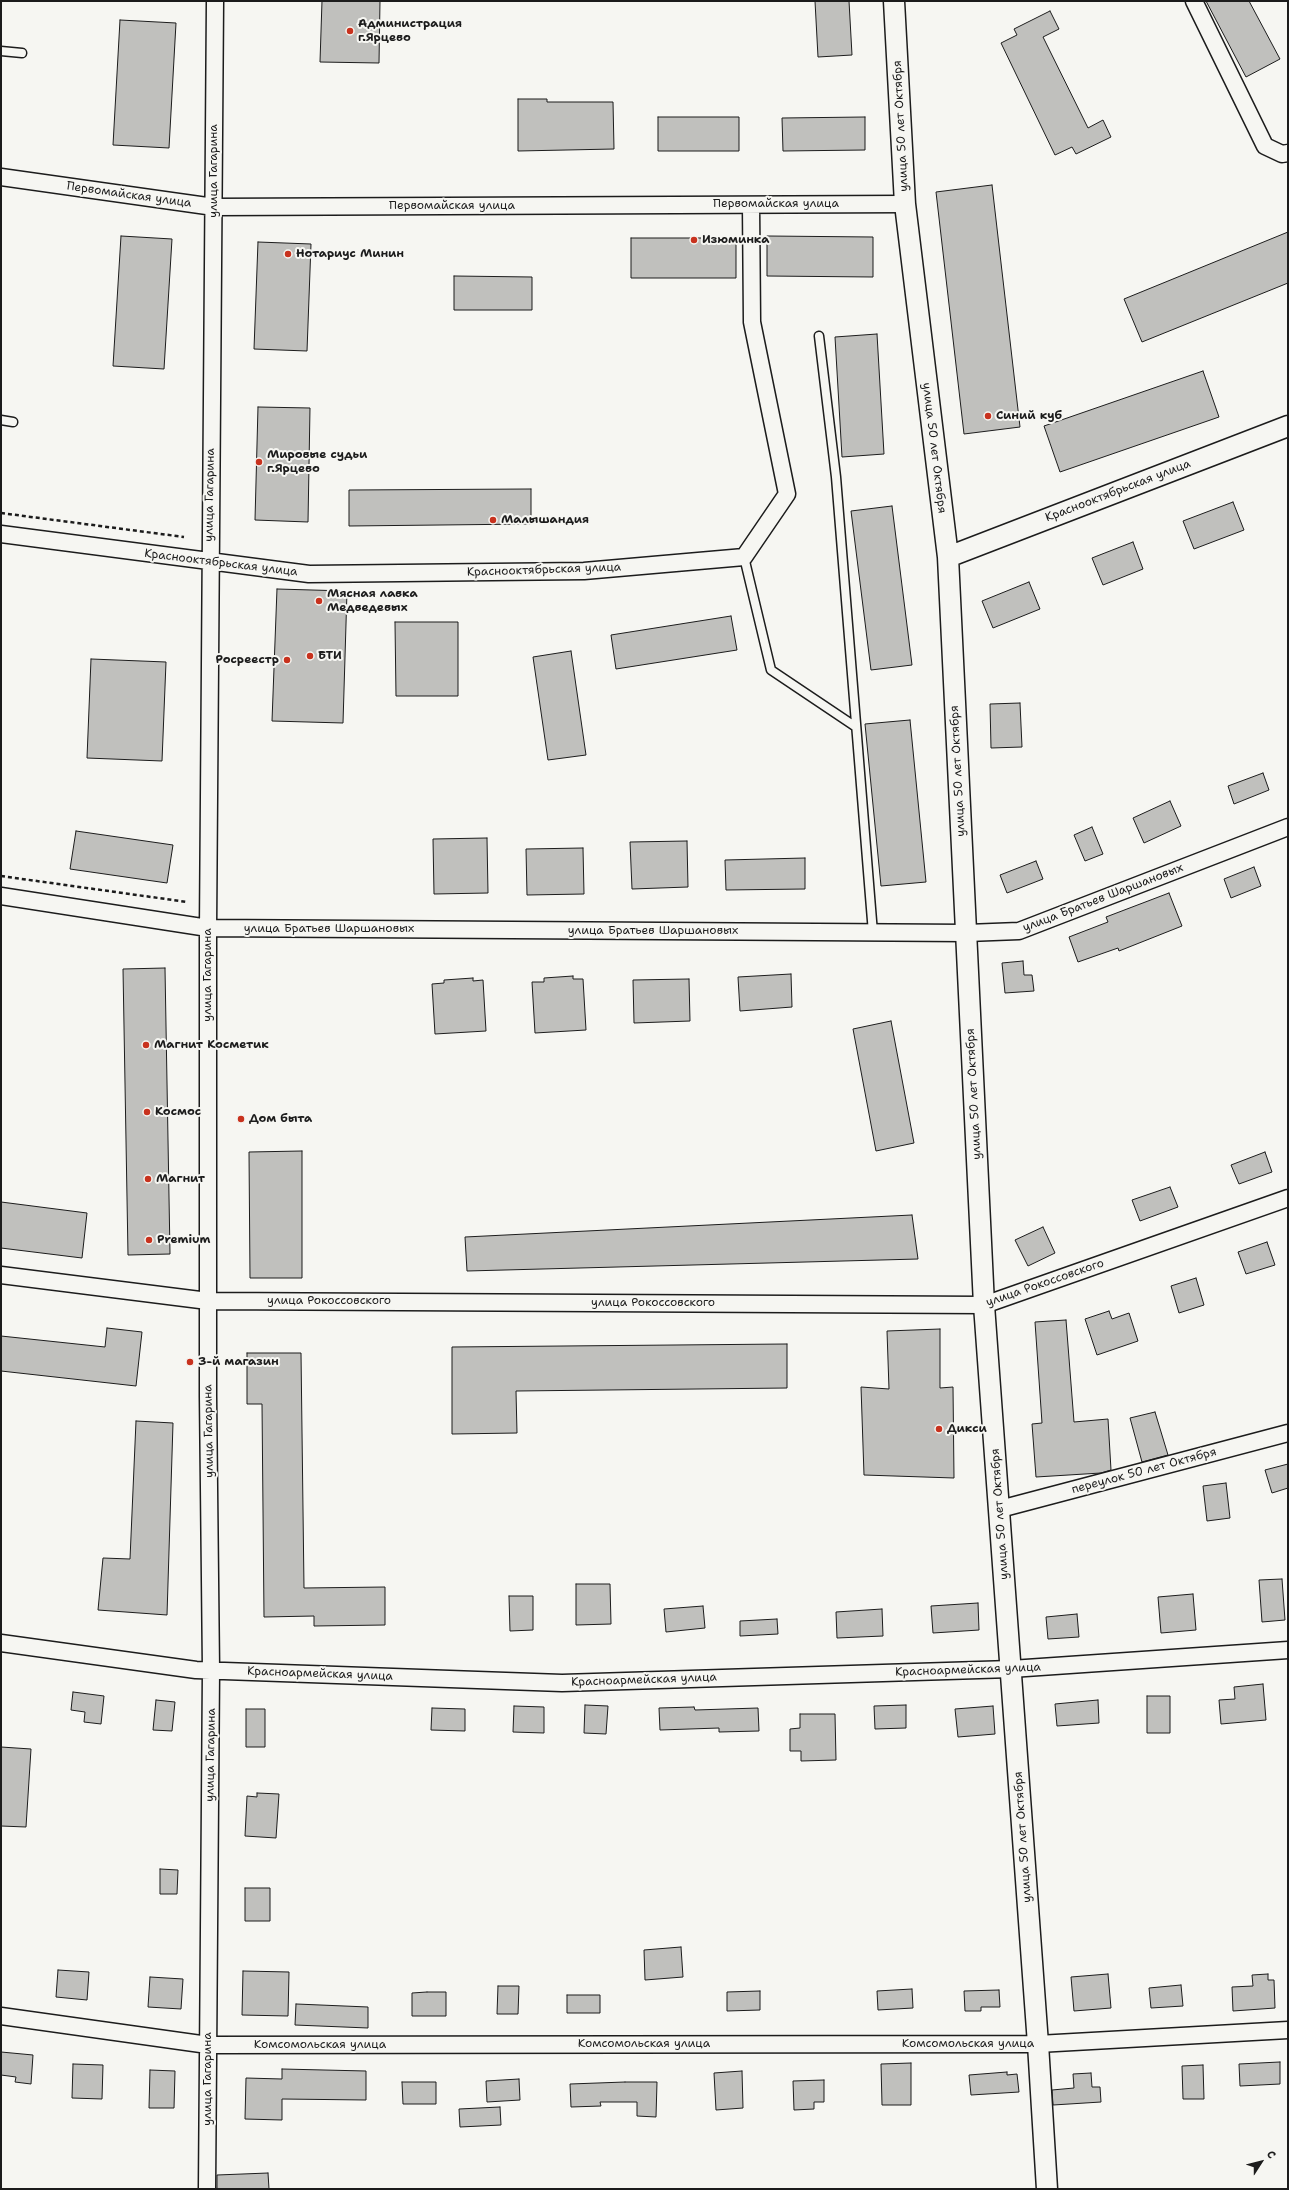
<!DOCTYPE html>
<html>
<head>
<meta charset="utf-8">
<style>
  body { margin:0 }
  #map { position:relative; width:1289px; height:2190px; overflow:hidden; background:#f6f6f2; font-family:"Shantell Sans",sans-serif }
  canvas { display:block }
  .frame { position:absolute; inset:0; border:2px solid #1c1c1c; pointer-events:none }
  .north { position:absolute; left:1241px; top:2142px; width:40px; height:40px; -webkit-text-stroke:3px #f6f6f2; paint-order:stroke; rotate:54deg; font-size:11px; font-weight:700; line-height:16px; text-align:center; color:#1c1c1c }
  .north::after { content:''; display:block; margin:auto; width:14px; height:18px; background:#1c1c1c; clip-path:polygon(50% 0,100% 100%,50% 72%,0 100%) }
</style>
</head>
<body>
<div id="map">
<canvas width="1289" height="2190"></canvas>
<div class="frame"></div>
<div class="north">С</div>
</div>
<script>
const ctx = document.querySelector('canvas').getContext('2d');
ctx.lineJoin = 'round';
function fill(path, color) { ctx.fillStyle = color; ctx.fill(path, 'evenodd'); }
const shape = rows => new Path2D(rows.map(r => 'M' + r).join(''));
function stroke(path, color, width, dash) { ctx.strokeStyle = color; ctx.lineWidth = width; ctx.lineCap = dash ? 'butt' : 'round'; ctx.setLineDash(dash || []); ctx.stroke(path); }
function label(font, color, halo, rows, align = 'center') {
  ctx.font = font + ' "Shantell Sans",sans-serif'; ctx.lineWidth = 4; ctx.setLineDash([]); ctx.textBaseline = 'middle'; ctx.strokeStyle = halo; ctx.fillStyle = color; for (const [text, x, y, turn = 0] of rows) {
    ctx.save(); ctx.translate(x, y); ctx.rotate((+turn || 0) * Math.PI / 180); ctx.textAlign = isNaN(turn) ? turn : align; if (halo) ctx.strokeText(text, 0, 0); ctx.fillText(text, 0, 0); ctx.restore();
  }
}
const building = shape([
  [322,1,380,1,379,63,320,62,322,1],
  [815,1,849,1,852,55,818,57,815,1],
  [1206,1,1249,1,1280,59,1246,77,1206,1],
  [1050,11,1059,29,1043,37,1088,128,1103,120,1111,137,1076,154,1072,147,1055,155,1001,43,1017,35,1014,29,1050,11],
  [120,20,176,23,169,148,113,145,120,20],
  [518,99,547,99,547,102,613,102,614,149,518,151,518,99],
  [658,117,739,117,739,151,658,151,658,117],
  [865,117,865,150,783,151,782,118,865,117],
  [992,185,1020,427,964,434,936,192,992,185],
  [1288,232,1288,283,1142,342,1124,299,1288,232],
  [121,236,172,239,164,369,113,366,121,236],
  [767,236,873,237,873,277,767,276,767,236],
  [631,238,736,238,736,278,631,278,631,238],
  [258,242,311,244,307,351,254,349,258,242],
  [454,276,532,277,532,310,454,310,454,276],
  [877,334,884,454,842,457,835,337,877,334],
  [1203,371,1219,417,1060,472,1044,426,1203,371],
  [258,407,310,408,308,522,255,520,258,407],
  [531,489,531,524,349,526,349,490,531,489],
  [1233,502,1244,530,1194,549,1183,521,1233,502],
  [892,506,912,665,871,670,851,511,892,506],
  [1133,542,1143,569,1103,585,1092,558,1133,542],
  [1029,582,1040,609,993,628,982,601,1029,582],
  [277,589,347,591,343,723,272,721,277,589],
  [731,616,737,650,616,669,611,635,731,616],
  [395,622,458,622,458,696,396,696,395,622],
  [571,651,586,755,548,760,533,657,571,651],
  [91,659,166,662,162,761,87,758,91,659],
  [1020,703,1022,747,991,748,990,704,1020,703],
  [910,720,926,882,881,886,865,724,910,720],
  [1263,773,1269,790,1234,804,1228,786,1263,773],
  [1170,801,1181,826,1144,843,1133,818,1170,801],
  [1092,827,1103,854,1085,861,1074,835,1092,827],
  [76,831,173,845,167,883,70,869,76,831],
  [487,838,488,893,434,894,433,839,487,838],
  [687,841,688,887,632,889,630,842,687,841],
  [583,848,584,894,527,895,526,849,583,848],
  [805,858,805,889,726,890,725,860,805,858],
  [1036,861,1043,879,1007,893,1000,875,1036,861],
  [1254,867,1261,886,1231,898,1224,879,1254,867],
  [1169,893,1182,926,1119,951,1118,948,1078,962,1069,937,1108,922,1106,917,1169,893],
  [1023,961,1024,975,1032,975,1034,991,1005,993,1002,963,1023,961],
  [165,968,170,1254,128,1255,123,969,165,968],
  [791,974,792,1007,740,1011,738,977,791,974],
  [573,976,573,979,583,979,586,1030,535,1033,532,982,544,982,544,978,573,976],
  [473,978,473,981,483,980,486,1031,435,1034,432,984,444,983,444,980,473,978],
  [689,979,690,1021,634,1023,633,980,689,979],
  [891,1021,914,1143,876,1151,853,1029,891,1021],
  [302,1151,302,1278,250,1278,249,1152,302,1151],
  [1265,1152,1272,1172,1239,1184,1231,1165,1265,1152],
  [1170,1187,1178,1207,1140,1221,1132,1200,1170,1187],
  [1,1202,87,1213,82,1258,1,1248,1,1202],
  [912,1215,918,1259,467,1271,465,1237,912,1215],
  [1043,1227,1055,1253,1028,1266,1015,1240,1043,1227],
  [1267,1242,1275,1265,1246,1274,1238,1252,1267,1242],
  [1196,1278,1204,1305,1179,1313,1171,1286,1196,1278],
  [1109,1311,1112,1319,1129,1313,1138,1341,1097,1355,1085,1319,1109,1311],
  [1066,1320,1074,1422,1108,1419,1111,1470,1101,1473,1036,1477,1032,1424,1042,1423,1035,1322,1066,1320],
  [107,1328,142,1332,136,1386,1,1371,1,1336,105,1347,107,1328],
  [940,1329,940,1388,953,1387,954,1478,864,1475,861,1387,889,1389,887,1331,940,1329],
  [787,1344,787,1388,516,1391,517,1433,452,1434,452,1347,787,1344],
  [247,1353,301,1353,304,1588,385,1587,385,1625,314,1626,314,1616,264,1617,262,1404,247,1404,247,1353],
  [1155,1412,1168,1455,1142,1462,1130,1418,1155,1412],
  [136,1421,173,1423,167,1615,98,1610,103,1558,130,1559,136,1421],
  [1288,1464,1288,1488,1272,1493,1265,1470,1288,1464],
  [1226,1483,1230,1518,1207,1521,1203,1486,1226,1483],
  [1282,1579,1285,1620,1262,1622,1259,1580,1282,1579],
  [576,1584,610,1584,611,1624,576,1625,576,1584],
  [1193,1594,1196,1630,1161,1633,1158,1597,1193,1594],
  [509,1596,533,1596,533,1630,510,1631,509,1596],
  [978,1603,979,1630,933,1633,931,1606,978,1603],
  [703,1606,705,1628,666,1632,664,1609,703,1606],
  [882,1609,883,1636,837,1638,836,1612,882,1609],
  [1077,1614,1079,1637,1048,1639,1046,1617,1077,1614],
  [777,1619,778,1634,740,1636,740,1621,777,1619],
  [1263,1684,1266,1720,1221,1724,1219,1700,1235,1699,1234,1687,1263,1684],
  [73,1692,104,1696,101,1724,84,1722,85,1712,71,1710,73,1692],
  [1147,1696,1170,1696,1170,1733,1147,1733,1147,1696],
  [156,1700,175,1702,172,1731,153,1730,156,1700],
  [1098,1700,1099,1723,1057,1726,1055,1704,1098,1700],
  [585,1705,608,1706,606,1734,584,1733,585,1705],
  [906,1705,906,1728,875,1729,874,1706,906,1705],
  [514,1706,544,1707,544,1733,513,1732,514,1706],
  [993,1706,995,1734,958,1737,955,1709,993,1706],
  [694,1707,695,1710,758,1708,759,1731,719,1732,719,1728,660,1730,659,1708,694,1707],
  [432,1708,465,1709,465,1731,431,1730,432,1708],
  [246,1709,265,1709,265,1747,246,1747,246,1709],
  [800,1714,835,1714,836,1760,801,1761,801,1751,790,1751,790,1729,800,1728,800,1714],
  [1,1747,31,1749,26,1827,1,1826,1,1747],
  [257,1793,279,1794,276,1838,245,1836,247,1796,257,1797,257,1793],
  [160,1869,178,1870,177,1894,160,1894,160,1869],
  [245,1888,270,1888,270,1921,245,1921,245,1888],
  [681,1947,683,1977,645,1980,644,1950,681,1947],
  [58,1970,89,1972,87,2000,56,1997,58,1970],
  [243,1971,289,1972,288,2016,242,2015,243,1971],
  [1108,1974,1111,2008,1074,2011,1071,1977,1108,1974],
  [1268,1974,1268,1980,1274,1980,1275,2008,1233,2011,1232,1987,1253,1986,1252,1975,1268,1974],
  [150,1977,183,1979,181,2009,148,2007,150,1977],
  [1181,1985,1183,2006,1151,2008,1149,1988,1181,1985],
  [498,1986,519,1986,518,2014,497,2014,498,1986],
  [912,1989,913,2008,878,2010,877,1991,912,1989],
  [999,1990,1000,2007,981,2007,981,2011,965,2011,964,1991,999,1990],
  [760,1991,760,2010,727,2011,727,1992,760,1991],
  [427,1992,446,1992,446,2016,412,2016,412,1993,427,1992],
  [567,1995,600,1995,600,2013,567,2013,567,1995],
  [296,2004,368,2007,368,2028,295,2025,296,2004],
  [1,2052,33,2055,31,2084,15,2082,16,2077,1,2075,1,2052],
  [1280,2062,1280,2084,1240,2086,1239,2064,1280,2062],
  [911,2063,911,2105,882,2105,881,2064,911,2063],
  [73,2064,103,2065,102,2099,72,2098,73,2064],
  [1203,2065,1204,2099,1183,2099,1182,2066,1203,2065],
  [282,2069,366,2071,366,2100,282,2099,282,2120,245,2119,246,2078,282,2079,282,2069],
  [150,2070,175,2071,174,2108,149,2108,150,2070],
  [742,2071,743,2108,716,2110,714,2073,742,2071],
  [1007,2072,1007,2075,1017,2074,1019,2092,971,2095,969,2075,1007,2072],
  [1091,2073,1092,2087,1100,2087,1101,2102,1053,2105,1052,2090,1074,2088,1073,2074,1091,2073],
  [519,2079,520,2100,487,2102,486,2081,519,2079],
  [824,2080,824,2102,814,2102,814,2109,794,2110,793,2081,824,2080],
  [402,2082,436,2082,436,2104,403,2104,402,2082],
  [625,2082,657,2082,656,2117,637,2116,637,2102,600,2102,601,2106,571,2107,570,2084,625,2082],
  [500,2107,501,2125,460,2127,459,2109,500,2107],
  [268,2173,269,2189,217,2189,217,2175,268,2173]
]);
const path = shape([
  [1,513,184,537],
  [1,876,187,902]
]);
const service = shape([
  [1,51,22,53],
  [819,336,836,477,873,933],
  [1,420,13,422],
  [744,557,771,670,856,727]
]);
const minor = shape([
  [1194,1,1265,146,1282,154,1288,153],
  [1,177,214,207,905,204],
  [1,534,309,574,584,571,744,557,787,494,752,322,751,205],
  [1,896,208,928,967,933,1019,931,1288,827],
  [1,1275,208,1301,984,1305,1288,1198],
  [1000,1509,1288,1433],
  [1,1643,196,1670,562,1683,1011,1669,1288,1650],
  [1,2016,208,2045,1038,2044,1288,2030],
  [207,2189,211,1670,208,1396,208,928,215,1]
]);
const tertiary = shape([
  [894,1,905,204,948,557,984,1305,1038,2044,1047,2189],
  [948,557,1288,426]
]);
const markers = [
  [350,31,4,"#c8321e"],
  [694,240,4,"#c8321e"],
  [288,254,4,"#c8321e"],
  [988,416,4,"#c8321e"],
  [259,462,4,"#c8321e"],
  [493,520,4,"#c8321e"],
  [319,601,4,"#c8321e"],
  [310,656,4,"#c8321e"],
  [287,660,4,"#c8321e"],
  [146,1045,4,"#c8321e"],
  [147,1112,4,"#c8321e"],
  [241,1119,4,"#c8321e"],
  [148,1179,4,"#c8321e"],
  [149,1240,4,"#c8321e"],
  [190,1362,4,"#c8321e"],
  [939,1429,4,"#c8321e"]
];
const poiNames = [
  ["Администрация",358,24],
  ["г.Ярцево",358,38],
  ["Изюминка",702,240],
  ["Нотариус Минин",296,254],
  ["Синий куб",996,416],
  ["Мировые судьи",267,455],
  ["г.Ярцево",267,469],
  ["Малышандия",501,520],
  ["Мясная лавка",327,594],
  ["Медведевых",327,608],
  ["БТИ",318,656],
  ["Росреестр",279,660,"right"],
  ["Магнит Косметик",154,1045],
  ["Космос",155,1112],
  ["Дом быта",249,1119],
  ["Магнит",156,1179],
  ["Premium",157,1240],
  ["3-й магазин",198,1362],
  ["Дикси",947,1429]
];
const streetNames = [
  ["улица 50 лет Октября",901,126,-93],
  ["улица Гагарина",214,171,-90],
  ["Первомайская улица",129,195,8],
  ["Первомайская улица",776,204],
  ["Первомайская улица",452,206],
  ["улица 50 лет Октября",934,448,83],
  ["Краснооктябрьская улица",1118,491,-21],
  ["улица Гагарина",210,495,-89],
  ["Краснооктябрьская улица",221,563,7],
  ["Краснооктябрьская улица",544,570,-2],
  ["улица 50 лет Октября",958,771,-93],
  ["улица Братьев Шаршановых",1103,898,-21],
  ["улица Братьев Шаршановых",329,929],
  ["улица Братьев Шаршановых",653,931],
  ["улица Гагарина",208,975,-90],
  ["улица 50 лет Октября",974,1094,-93],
  ["улица Рокоссовского",1045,1283,-19],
  ["улица Рокоссовского",329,1301],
  ["улица Рокоссовского",653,1303],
  ["улица Гагарина",209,1431,-91],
  ["переулок 50 лет Октября",1144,1471,-15],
  ["улица 50 лет Октября",1000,1514,-94],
  ["Красноармейская улица",968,1670,-2],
  ["Красноармейская улица",320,1674,2],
  ["Красноармейская улица",644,1680,-2],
  ["улица Гагарина",211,1755,-89],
  ["улица 50 лет Октября",1023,1837,-94],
  ["Комсомольская улица",644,2044],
  ["Комсомольская улица",968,2044],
  ["Комсомольская улица",320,2045],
  ["улица Гагарина",208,2079,-90]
];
fill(building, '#c0c0bd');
stroke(building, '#1c1c1c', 1);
stroke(service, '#1c1c1c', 11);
stroke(minor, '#1c1c1c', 19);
stroke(tertiary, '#1c1c1c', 23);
stroke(path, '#1c1c1c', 2.5, [4, 3]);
stroke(service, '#f6f6f2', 8);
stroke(minor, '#f6f6f2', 16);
stroke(tertiary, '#f6f6f2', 20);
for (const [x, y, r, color] of markers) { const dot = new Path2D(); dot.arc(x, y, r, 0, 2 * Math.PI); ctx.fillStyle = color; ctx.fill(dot); stroke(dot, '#f6f6f2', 1.5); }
label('bold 12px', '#1c1c1c', '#f6f6f2', poiNames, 'left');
label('12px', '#1c1c1c', '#f6f6f2', streetNames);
</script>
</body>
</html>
